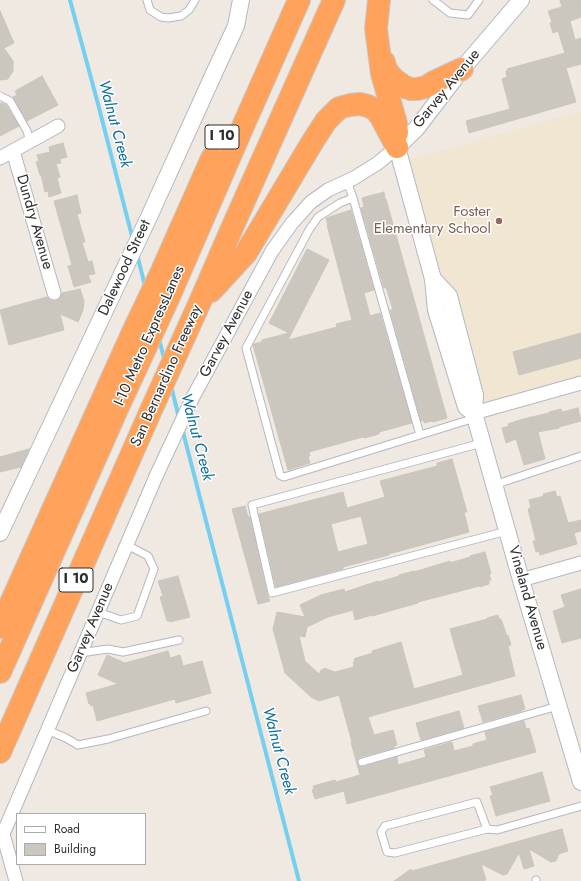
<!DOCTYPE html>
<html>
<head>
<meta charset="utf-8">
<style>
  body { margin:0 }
  #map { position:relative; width:581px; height:881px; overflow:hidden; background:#efe9e1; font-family:Jost,sans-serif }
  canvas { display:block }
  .legend { position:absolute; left:16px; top:813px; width:130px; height:52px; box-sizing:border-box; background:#fff; border:1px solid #ababab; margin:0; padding:5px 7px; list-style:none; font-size:12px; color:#2e2e2e }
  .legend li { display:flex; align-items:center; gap:8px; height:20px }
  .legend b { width:20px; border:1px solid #ababab }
</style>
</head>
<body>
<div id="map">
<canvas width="581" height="881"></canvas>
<ul class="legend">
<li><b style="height:5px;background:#fff"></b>Road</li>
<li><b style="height:11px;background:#cbc7bf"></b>Building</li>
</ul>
</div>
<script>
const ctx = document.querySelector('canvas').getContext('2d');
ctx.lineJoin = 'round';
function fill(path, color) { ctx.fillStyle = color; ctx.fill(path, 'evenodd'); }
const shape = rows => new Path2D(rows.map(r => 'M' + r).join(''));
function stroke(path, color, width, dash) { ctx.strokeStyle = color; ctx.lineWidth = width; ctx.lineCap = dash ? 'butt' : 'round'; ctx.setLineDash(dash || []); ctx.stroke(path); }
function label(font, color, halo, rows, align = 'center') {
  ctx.font = font + ' Jost,sans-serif'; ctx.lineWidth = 3; ctx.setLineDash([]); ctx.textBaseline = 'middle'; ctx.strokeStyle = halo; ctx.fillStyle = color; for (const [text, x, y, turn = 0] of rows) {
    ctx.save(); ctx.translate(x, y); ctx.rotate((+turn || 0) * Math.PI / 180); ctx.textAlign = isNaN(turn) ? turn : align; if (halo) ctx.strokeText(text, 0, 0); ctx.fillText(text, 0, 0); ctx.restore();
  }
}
const education = shape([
  [581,111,581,383,474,413,466,407,402,162]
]);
const stream = shape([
  [70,0,98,104,133,240],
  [137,254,145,286],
  [159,339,165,362],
  [171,386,179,418],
  [182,428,299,881]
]);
const building = shape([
  [560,0,581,0,581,17,570,21,575,40,581,38,581,64,566,68,576,102,469,133,466,121,510,109,502,79,507,77,506,71,508,70,507,69,565,53,558,31,553,33,550,23,552,22,548,11,562,7,560,0],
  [0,11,14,43,4,48,13,61,13,71,8,79,0,80,0,41,3,46,0,39,0,11],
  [42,76,58,105,27,121,13,97,17,95,15,91,42,76],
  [2,103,6,105,19,126,0,136,0,104,2,103],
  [63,143,67,157,60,159,61,163,56,164,60,177,57,178,61,193,49,197,48,191,45,192,41,175,40,175,36,162,39,161,37,155,50,152,49,147,63,143],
  [384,192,385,199,386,199,447,418,433,422,432,421,424,423,424,420,421,421,390,310,393,310,386,287,384,288,361,208,364,207,362,198,384,192],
  [77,195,81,213,77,214,85,242,82,242,88,262,92,261,95,274,88,275,91,282,74,287,68,266,72,265,54,201,77,195],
  [351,210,374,290,364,293,370,316,380,313,412,423,379,432,379,434,364,438,363,437,309,452,310,456,308,456,310,463,288,470,253,345,254,344,262,342,262,340,289,333,269,323,307,249,329,260,288,340,337,327,336,324,352,320,327,225,328,225,326,218,351,210],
  [80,289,84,301,83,310,78,322,60,314,64,330,9,345,0,310,47,297,52,301,56,301,60,298,62,293,80,289],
  [581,333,581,358,519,375,513,352,581,333],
  [578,408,581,421,559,427,559,428,538,432,545,459,524,465,516,439,506,443,502,428,509,426,508,424,523,419,549,413,549,412,561,409,562,412,578,408],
  [29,449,21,467,0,472,0,457,29,449],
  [452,459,467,512,464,512,469,532,389,554,389,555,343,567,343,569,276,587,259,514,343,492,347,508,385,497,380,481,437,466,437,463,452,459],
  [361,516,368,544,338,552,331,524,361,516],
  [555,491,557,497,560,496,568,523,581,520,581,531,574,533,577,544,540,555,539,551,536,552,533,541,536,541,528,509,531,508,529,500,544,496,543,494,555,491],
  [245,506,248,517,250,517,267,594,270,601,258,604,232,509,245,506],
  [485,552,491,574,489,574,491,580,489,580,489,584,480,587,479,586,453,593,418,602,418,603,372,616,372,615,355,620,353,610,328,617,307,627,305,637,299,636,305,661,319,674,322,669,323,670,324,668,335,672,354,667,353,662,355,662,354,659,356,658,373,653,372,651,401,642,414,689,463,675,450,629,487,619,487,618,498,615,499,619,501,619,507,636,508,635,511,645,508,646,515,676,368,717,374,735,393,730,397,745,394,746,394,748,360,757,357,760,357,763,359,766,363,767,397,757,398,765,426,757,424,750,452,742,454,751,473,746,473,744,487,740,485,732,524,721,526,729,529,728,536,752,347,804,344,791,315,799,312,790,314,789,313,786,335,780,336,782,360,775,351,742,352,742,339,695,319,701,311,697,285,673,273,629,277,612,305,617,300,605,321,595,344,589,345,592,378,581,379,582,399,576,399,575,414,571,414,572,450,561,450,563,470,557,470,556,485,552],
  [178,576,190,617,170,622,170,621,167,621,160,597,163,596,158,581,178,576],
  [581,589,581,638,562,643,553,611,565,607,561,595,581,589],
  [168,651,170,658,180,655,183,666,202,661,211,693,176,703,175,699,97,721,93,705,91,706,90,703,89,704,86,693,118,684,98,675,107,655,125,663,168,651],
  [521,695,525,709,522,710,522,711,483,722,478,706,521,695],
  [459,711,464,728,421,740,416,723,459,711],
  [542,772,550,801,496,816,490,796,493,795,490,787,542,772],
  [562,829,568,851,559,854,556,861,551,862,529,849,534,866,524,869,519,853,507,874,503,875,481,864,486,880,480,881,394,881,411,869,412,871,562,829]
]);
const service = shape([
  [147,0,150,10,161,17,168,18,181,16,189,10,195,0],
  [433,0,450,13,468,15,479,0],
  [0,96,10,101,27,131,30,142],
  [347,181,353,198,340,203,318,217,309,230,246,348,280,475,281,476,284,477,475,418],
  [353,198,420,435],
  [482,443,252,505,272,593,507,531],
  [494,485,581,456],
  [98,612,121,620,137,616,154,569,148,556,127,545],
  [80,653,108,649,123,652,179,640],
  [47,730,66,738,78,745,108,739,206,711],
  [362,762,558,706],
  [487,829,477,802,385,826,381,832,387,852,395,853,487,829,497,830,581,806],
  [536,880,536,881]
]);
const minor = shape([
  [13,151,54,293],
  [0,158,58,126],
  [474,413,581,383],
  [521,580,581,563],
  [16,881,3,834,157,474,193,397,272,251,292,223,311,202,328,190,354,178,378,163,397,147]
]);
const tertiary = shape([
  [433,279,449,296,475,395,474,413,521,580,581,782],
  [474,413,466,407,436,310,433,279,397,147,416,129,462,69,521,0],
  [0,533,148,219,216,69,236,26,241,0]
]);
const motorway = shape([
  [379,0,376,29,382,74,396,123,397,133],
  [384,62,386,69,390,75,395,80,405,87,411,89,417,89,426,87,434,82,462,69],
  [211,291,246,253,313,141,326,121,339,108,350,105,360,104,368,106,376,110,381,117,397,147],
  [0,627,132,334,161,273,212,158],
  [0,672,118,407,168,299,244,124,299,0],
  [0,752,152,408,200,302,232,228,334,0]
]);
const markers = [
  [499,221,4,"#8d6e63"]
];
const shields = [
  [222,137,34],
  [76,580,34]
];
const shieldNames = [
  ["I 10",222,137],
  ["I 10",76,580]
];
const streetNames = [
  ["Garvey Avenue",447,89,-51],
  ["Dundry Avenue",34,222,74],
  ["Dalewood Street",125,268,-65],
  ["Garvey Avenue",227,334,-62],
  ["I-10 Metro ExpressLanes",150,336,-66],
  ["San Bernardino Freeway",167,376,-66],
  ["Vineland Avenue",527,598,74],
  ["Garvey Avenue",91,628,-67]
];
const educationNames = [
  ["Foster",491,212],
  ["Elementary School",491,229]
];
const waterNames = [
  ["Walnut Creek",114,124,75],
  ["Walnut Creek",196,437,75],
  ["Walnut Creek",278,751,75]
];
fill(education, '#f0e6d1');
stroke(stream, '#75cff0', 4);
fill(building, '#cbc7bf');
stroke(building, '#cbc5ba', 1);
stroke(service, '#b4b7c1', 9);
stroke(minor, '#b4b7c1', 15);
stroke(tertiary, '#b4b7c1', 18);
stroke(motorway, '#c9c9c9', 24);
stroke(service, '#fff', 7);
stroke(minor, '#fff', 13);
stroke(tertiary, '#fff', 16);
stroke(motorway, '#ffa35c', 22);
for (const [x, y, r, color] of markers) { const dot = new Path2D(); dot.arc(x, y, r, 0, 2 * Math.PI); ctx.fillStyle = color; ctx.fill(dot); stroke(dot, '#fff', 1.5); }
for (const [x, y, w] of shields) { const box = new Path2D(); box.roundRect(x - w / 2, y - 12, w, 24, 3); ctx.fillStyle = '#fff'; ctx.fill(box); stroke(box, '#2e2e2e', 1); }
label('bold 14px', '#2e2e2e', null, shieldNames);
label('15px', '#2e2e2e', '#fff', streetNames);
label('15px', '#785e54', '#fff', educationNames, 'right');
label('italic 16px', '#0d6fa3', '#fff', waterNames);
</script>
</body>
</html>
